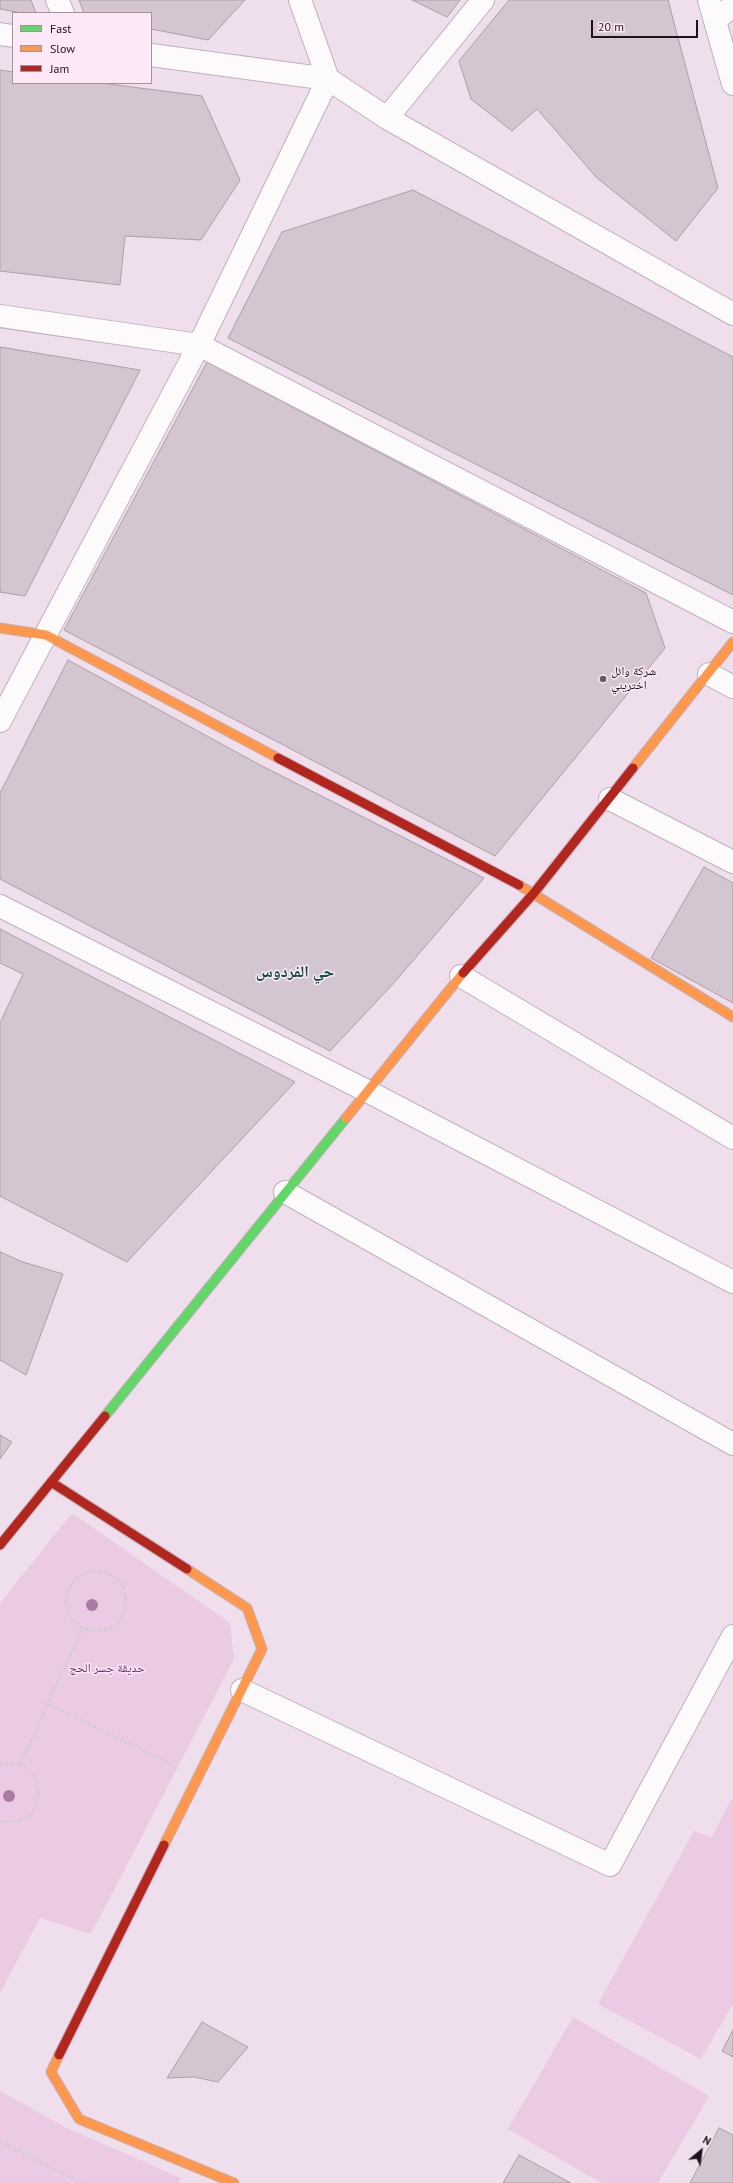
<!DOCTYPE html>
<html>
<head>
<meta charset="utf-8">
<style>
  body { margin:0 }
  #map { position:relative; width:733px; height:2183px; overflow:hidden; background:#efdeeb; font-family:"PT Sans",sans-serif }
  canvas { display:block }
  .legend { position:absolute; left:12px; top:12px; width:140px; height:72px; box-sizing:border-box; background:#fce8f7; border:1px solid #a3929f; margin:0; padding:5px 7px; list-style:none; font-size:12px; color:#1d121b }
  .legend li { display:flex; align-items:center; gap:8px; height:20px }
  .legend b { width:20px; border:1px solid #a3929f }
  .north { position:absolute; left:681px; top:2131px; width:40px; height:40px; -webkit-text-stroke:3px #fce8f7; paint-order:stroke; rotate:29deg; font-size:11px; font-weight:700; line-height:16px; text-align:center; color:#1d121b }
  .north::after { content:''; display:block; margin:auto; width:14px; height:18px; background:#1d121b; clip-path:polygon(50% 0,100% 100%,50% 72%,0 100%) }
  .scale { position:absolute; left:591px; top:20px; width:107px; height:18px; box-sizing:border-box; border:2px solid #1d121b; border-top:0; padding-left:5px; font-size:12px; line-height:14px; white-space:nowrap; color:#1d121b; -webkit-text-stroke:3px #fce8f7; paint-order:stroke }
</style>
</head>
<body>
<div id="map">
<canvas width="733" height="2183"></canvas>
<ul class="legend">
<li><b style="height:5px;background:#63d668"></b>Fast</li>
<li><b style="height:5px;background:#ff974d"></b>Slow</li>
<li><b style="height:5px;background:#b3261e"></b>Jam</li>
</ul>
<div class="north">N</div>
<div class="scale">20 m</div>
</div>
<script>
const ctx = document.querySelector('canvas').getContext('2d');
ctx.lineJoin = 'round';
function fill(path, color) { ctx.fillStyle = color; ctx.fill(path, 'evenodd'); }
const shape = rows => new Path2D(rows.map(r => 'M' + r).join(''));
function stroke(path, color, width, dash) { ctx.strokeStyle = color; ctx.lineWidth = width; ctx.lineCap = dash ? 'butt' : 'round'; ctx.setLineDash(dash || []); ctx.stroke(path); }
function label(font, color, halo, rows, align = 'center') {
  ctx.font = font + ' "PT Sans","Noto Naskh Arabic",sans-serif'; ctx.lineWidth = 3; ctx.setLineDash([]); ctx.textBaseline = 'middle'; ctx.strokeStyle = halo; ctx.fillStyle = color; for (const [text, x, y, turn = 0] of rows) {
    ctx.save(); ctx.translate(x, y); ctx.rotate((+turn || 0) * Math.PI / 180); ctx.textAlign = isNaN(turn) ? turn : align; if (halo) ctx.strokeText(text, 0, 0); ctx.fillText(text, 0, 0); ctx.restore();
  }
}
const green = shape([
  [72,1513,230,1623,234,1659,91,1934,40,1918,0,1993,0,1603],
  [731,1799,733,1800,733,2004,701,2059,598,2004,694,1831,712,1837],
  [573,2017,709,2096,658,2183,601,2183,508,2129],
  [0,2091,65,2127,181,2178,179,2183,0,2183]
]);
const building = shape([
  [0,0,31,0,36,13,22,13,0,9,0,0],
  [79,0,245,0,208,40,151,29,151,13,84,13,79,0],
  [412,0,460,0,447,17,412,0],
  [509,0,668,0,718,188,676,241,597,178,537,109,512,131,471,99,459,61,509,0],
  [0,70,13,72,13,83,101,83,202,96,240,180,201,240,125,236,120,285,0,271,0,70],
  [413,190,733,357,733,595,228,338,282,232,413,190],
  [0,347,140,370,25,596,0,592,0,347],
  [207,362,646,593,665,648,495,856,64,630,207,362],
  [68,660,260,765,484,878,392,985,330,1051,0,879,0,793,68,660],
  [704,867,733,883,733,1003,651,958,704,867],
  [0,929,295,1082,127,1262,0,1196,0,1023,23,974,0,963,0,929],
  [0,1252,23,1262,63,1274,26,1375,0,1360,0,1252],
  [0,1435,12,1442,0,1459,0,1435],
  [202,2022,248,2047,218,2082,194,2077,167,2078,202,2022],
  [733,2030,733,2057,722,2051,733,2030],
  [719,2128,733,2135,733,2183,690,2183,719,2128],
  [519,2155,571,2183,503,2183,519,2155]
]);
const path = shape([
  '66 1601a30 30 0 1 1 60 0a30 30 0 1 1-60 0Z',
  [48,1704,171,1764],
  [0,1764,15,1763,24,1766,32,1773,39,1791,34,1810,28,1817,19,1821,0,1822],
  [20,1765,82,1628],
  [0,2141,81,2183]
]);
const street = shape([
  [57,0,63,13],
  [709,0,733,84],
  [715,20,733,6],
  [0,34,13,36],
  [151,55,328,79,387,118,733,314],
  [387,118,483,0],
  [0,316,199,345,733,622],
  [709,674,733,687],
  [0,721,199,345,328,79,300,0],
  [610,799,733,862],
  [0,906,367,1091,733,1282],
  [461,976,733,1138],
  [285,1192,733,1444],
  [242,1690,610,1865,733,1636]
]);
const fast = shape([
  [105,1416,346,1118]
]);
const slow = shape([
  [0,628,46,635,278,758],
  [633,768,733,642],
  [519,885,733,1017],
  [346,1118,463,973],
  [164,1845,262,1649,247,1608,187,1569],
  [59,2055,51,2072,79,2119,234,2183]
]);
const jam = shape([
  [278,758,519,885],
  [463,973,534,893,633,768],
  [51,1482,187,1569],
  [0,1545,105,1416],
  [59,2055,164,1845]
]);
const trees = [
  [92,1605],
  [9,1796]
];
const markers = [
  [603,679,4,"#665964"]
];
const poiNames = [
  ["شركة وائل",611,672],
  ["اختريني",611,686]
];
const parkNames = [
  ["حديقة جسر الحج",107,1669]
];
const districtNames = [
  ["حي الفردوس",295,972]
];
fill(green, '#ebcbe4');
fill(building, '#d4c6d1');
stroke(building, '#ac9fa8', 1);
stroke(street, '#bfb1bc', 24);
stroke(fast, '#bfb1bc', 11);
stroke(slow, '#bfb1bc', 11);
stroke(jam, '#bfb1bc', 11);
stroke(path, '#d2cdd1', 2.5, [3, 2]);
stroke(street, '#fdfafc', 22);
stroke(fast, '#63d668', 9);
stroke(slow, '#ff974d', 9);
stroke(jam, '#b3261e', 9);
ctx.fillStyle = '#ab7ca3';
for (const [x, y] of trees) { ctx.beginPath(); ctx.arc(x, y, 6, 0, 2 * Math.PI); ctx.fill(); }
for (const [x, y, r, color] of markers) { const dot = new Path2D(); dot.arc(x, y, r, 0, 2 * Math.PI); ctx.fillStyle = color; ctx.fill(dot); stroke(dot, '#fce8f7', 1.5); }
label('12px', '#1d121b', '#fce8f7', poiNames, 'left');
label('12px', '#742b68', '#fce8f7', parkNames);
label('bold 16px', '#0e4c48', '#fce8f7', districtNames);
</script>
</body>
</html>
